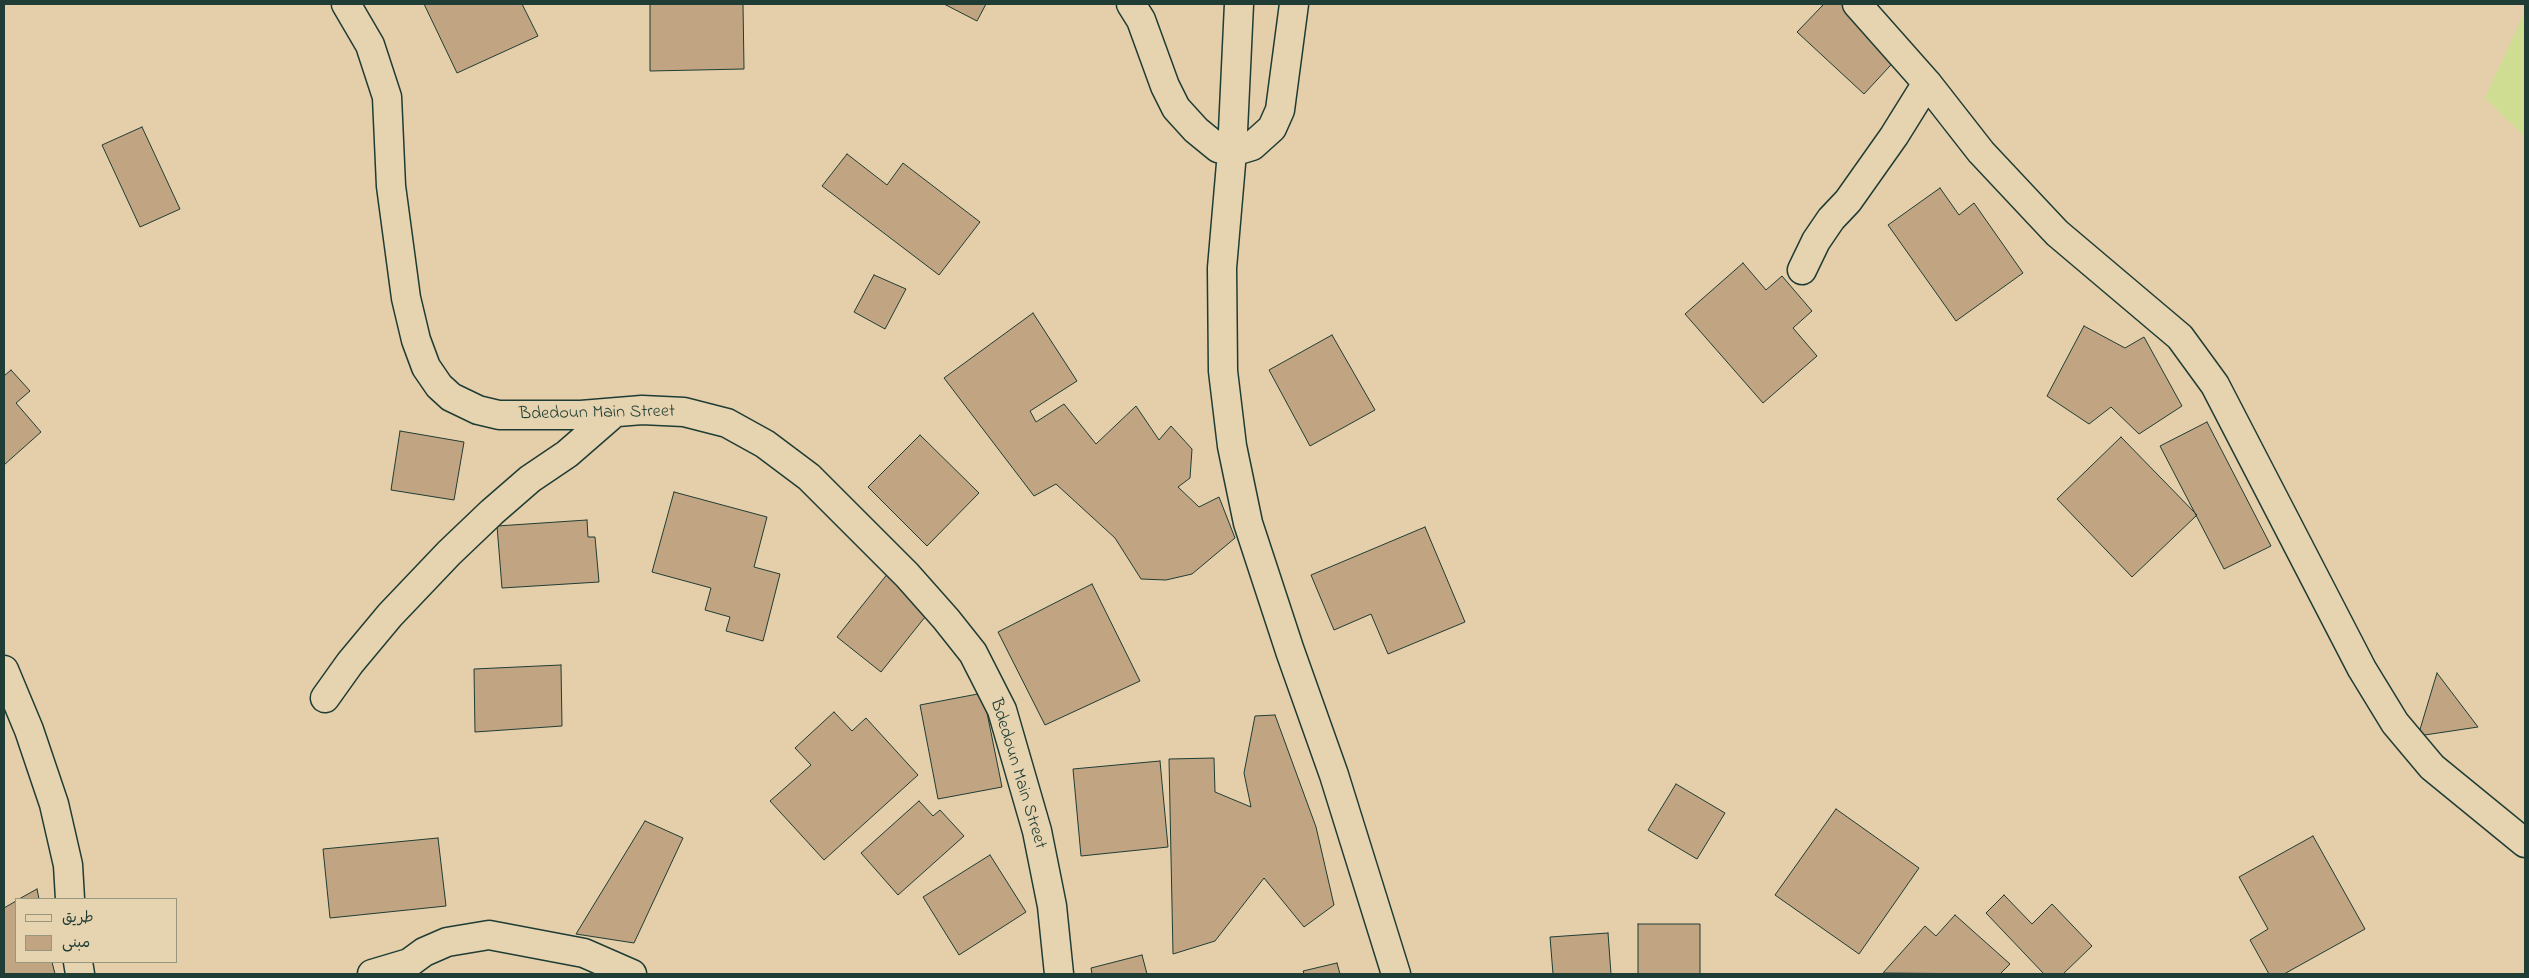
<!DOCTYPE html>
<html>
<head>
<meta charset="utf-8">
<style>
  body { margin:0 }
  #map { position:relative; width:2529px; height:978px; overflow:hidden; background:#e5ceaa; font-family:"Indie Flower","Playpen Sans Arabic",sans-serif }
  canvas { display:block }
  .frame { position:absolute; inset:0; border:5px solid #1f3d34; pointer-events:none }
  .legend { position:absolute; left:15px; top:898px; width:162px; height:65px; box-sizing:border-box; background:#e6d3b0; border:1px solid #96977e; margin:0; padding:6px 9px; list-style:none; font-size:15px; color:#1f3d34 }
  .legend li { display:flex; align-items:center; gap:10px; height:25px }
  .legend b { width:25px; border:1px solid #96977e }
</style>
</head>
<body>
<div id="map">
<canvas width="2529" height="978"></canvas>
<div class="frame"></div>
<ul class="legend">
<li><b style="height:6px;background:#e6d3b0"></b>طريق</li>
<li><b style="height:14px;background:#c1a482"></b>مبنى</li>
</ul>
</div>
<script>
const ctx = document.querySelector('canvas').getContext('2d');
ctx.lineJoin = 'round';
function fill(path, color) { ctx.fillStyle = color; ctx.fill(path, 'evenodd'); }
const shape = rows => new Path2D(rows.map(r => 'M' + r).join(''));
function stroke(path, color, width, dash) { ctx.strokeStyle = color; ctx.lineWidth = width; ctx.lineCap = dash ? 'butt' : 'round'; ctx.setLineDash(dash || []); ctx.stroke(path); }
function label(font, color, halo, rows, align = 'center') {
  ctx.font = font + ' "Indie Flower",sans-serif'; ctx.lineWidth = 4; ctx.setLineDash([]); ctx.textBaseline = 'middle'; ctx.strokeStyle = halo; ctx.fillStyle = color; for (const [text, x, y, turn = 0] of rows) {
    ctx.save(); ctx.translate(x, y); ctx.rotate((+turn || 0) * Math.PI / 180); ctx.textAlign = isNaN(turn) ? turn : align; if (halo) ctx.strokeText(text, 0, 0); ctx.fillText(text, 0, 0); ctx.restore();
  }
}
const green = shape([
  [2525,11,2525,137,2485,98]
]);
const building = shape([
  [424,4,522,4,538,36,457,73,424,4],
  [650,4,743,4,744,69,650,71,650,4],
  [944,4,986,4,977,21,944,4],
  [1824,4,1848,4,1901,54,1864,94,1797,32,1824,4],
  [142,127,180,209,140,227,102,145,142,127],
  [847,154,887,185,903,163,980,222,939,275,822,186,847,154],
  [1940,188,1959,215,1974,203,2023,273,1956,321,1888,225,1940,188],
  [1743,263,1766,290,1782,276,1812,311,1793,328,1817,356,1763,403,1685,314,1743,263],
  [874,275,906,289,885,329,854,312,874,275],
  [1033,313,1077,381,1030,411,1036,422,1064,404,1096,444,1136,406,1159,440,1171,426,1192,449,1190,478,1178,487,1199,507,1219,497,1235,538,1192,574,1166,580,1141,579,1115,538,1056,484,1034,496,944,378,1033,313],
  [2084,326,2125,348,2144,337,2182,406,2139,434,2111,407,2089,424,2047,396,2084,326],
  [1332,335,1375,410,1310,446,1269,370,1332,335],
  [11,370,30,391,16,403,41,432,4,465,4,376,11,370],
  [2207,422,2271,546,2224,569,2160,446,2207,422],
  [400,431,464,442,454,500,391,490,400,431],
  [920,435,979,493,927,546,868,487,920,435],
  [2121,437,2197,515,2132,577,2057,499,2121,437],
  [674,492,767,517,754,567,780,574,763,641,726,631,730,617,705,610,711,588,652,572,674,492],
  [587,520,588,537,595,537,599,582,502,588,497,526,587,520],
  [1425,527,1465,622,1388,654,1371,614,1334,630,1311,575,1425,527],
  [889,572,933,607,881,672,837,637,889,572],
  [1092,584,1140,681,1045,725,998,632,1092,584],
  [561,665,562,726,475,732,474,669,561,665],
  [2437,673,2478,727,2418,736,2437,673],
  [983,693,1002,787,938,799,920,705,983,693],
  [834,712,852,731,866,718,918,775,824,860,770,801,811,765,795,748,834,712],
  [1275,715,1316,827,1334,905,1304,927,1264,878,1215,941,1173,954,1169,759,1214,758,1215,792,1251,807,1244,773,1255,716,1275,715],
  [1160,761,1168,847,1081,856,1073,769,1160,761],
  [1676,784,1725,813,1697,859,1648,830,1676,784],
  [919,801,933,816,940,810,964,836,898,895,861,853,919,801],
  [1836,809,1919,868,1859,954,1775,895,1836,809],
  [645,821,683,838,634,943,576,934,645,821],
  [2313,836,2365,929,2284,974,2269,974,2250,940,2268,929,2239,877,2313,836],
  [438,838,446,906,330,918,323,849,438,838],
  [990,855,1026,912,959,955,923,897,990,855],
  [37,889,39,899,19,899,37,889],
  [2004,895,2032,924,2052,904,2092,946,2063,974,2044,974,1986,913,2004,895],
  [16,901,16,962,52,962,55,974,4,974,4,908,16,901],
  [1955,915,2010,964,2000,974,1883,973,1925,926,1936,936,1955,915],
  [1638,924,1700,924,1700,974,1638,974,1638,924],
  [1608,933,1611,974,1553,974,1550,937,1608,933],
  [1142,955,1147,974,1092,974,1091,968,1142,955],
  [1337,963,1340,974,1304,974,1303,971,1337,963]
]);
const minor = shape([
  [346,4,370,45,387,97,391,186,406,298,416,340,426,367,439,386,451,397,478,410,499,415,581,415,642,410,684,412,727,423,765,444,809,477,907,575,946,619,973,653,1002,710,1037,831,1052,906,1059,974],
  [1131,4,1141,20,1165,86,1176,108,1196,130,1218,148,1232,152],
  [1239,4,1232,152,1222,268,1223,371,1232,446,1248,523,1290,651,1334,775,1396,974],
  [1857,4,1927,83,1981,152,2057,233,2180,337,2215,385,2362,669,2395,723,2432,767,2525,843],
  [1232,152,1252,146,1272,128,1280,110,1294,4],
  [1802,270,1816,241,1831,219,1848,201,1894,136,1927,83],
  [4,670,29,730,54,804,68,865,70,899],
  [325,698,350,663,390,615,449,553,492,512,530,479,567,454,613,414],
  [78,962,80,974],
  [372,974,409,963,424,952,447,942,489,935,584,953,632,974]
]);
const streetNames = [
  ["Bdedoun Main Street",597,414,-1],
  ["Bdedoun Main Street",1017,774,73]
];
fill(green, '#cedd91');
fill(building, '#c1a482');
stroke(building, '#1f3d34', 1);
stroke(minor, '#1f3d34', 31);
stroke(minor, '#e6d3b0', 28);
label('18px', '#1f3d34', '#e6d3b0', streetNames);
</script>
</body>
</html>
